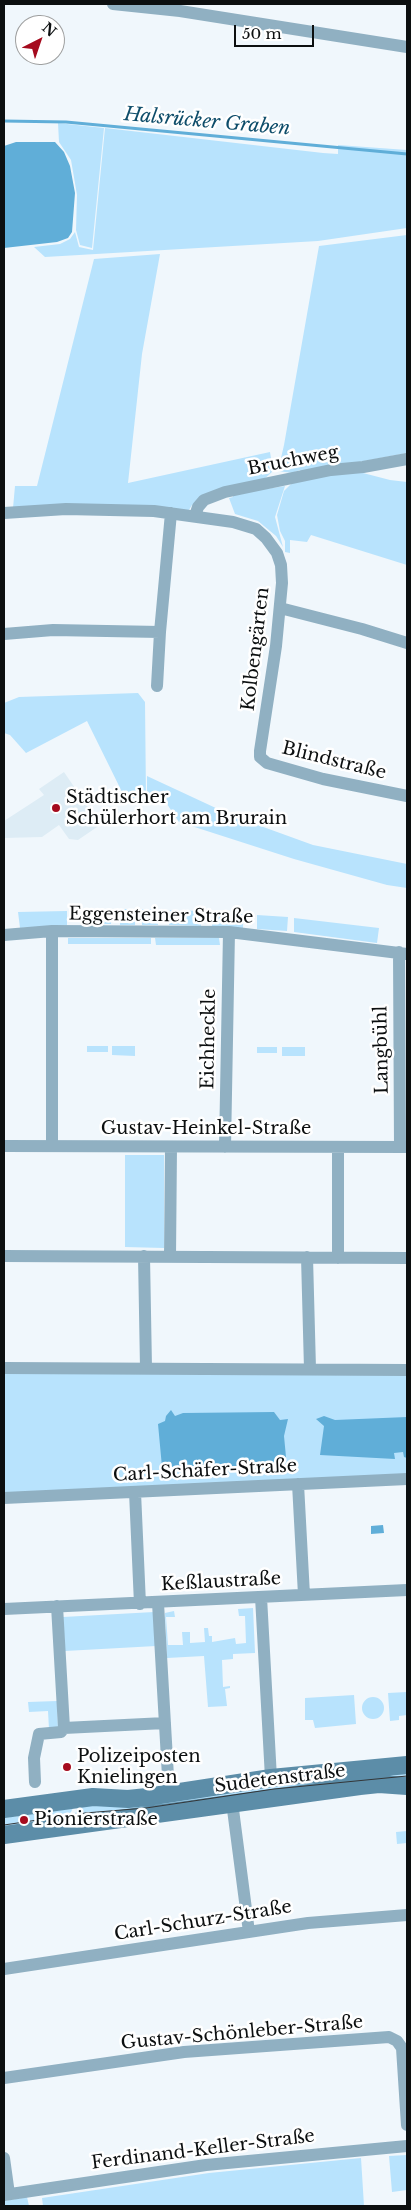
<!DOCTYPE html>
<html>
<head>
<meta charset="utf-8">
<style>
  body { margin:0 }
  #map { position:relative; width:411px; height:2210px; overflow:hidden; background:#f0f7fc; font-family:"Libre Baskerville",serif }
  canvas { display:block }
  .frame { position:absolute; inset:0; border:5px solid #0c0f10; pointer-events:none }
  .north { position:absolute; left:15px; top:15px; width:50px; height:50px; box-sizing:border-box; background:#fff; border:1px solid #9e9f9f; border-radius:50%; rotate:41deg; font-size:14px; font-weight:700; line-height:20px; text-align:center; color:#0c0f10 }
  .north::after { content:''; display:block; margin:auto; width:18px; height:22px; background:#a50b1e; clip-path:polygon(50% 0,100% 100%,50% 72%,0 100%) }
  .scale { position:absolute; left:234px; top:25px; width:80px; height:22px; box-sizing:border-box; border:2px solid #0c0f10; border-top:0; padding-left:6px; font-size:15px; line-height:18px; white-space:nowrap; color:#0c0f10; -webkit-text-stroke:4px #fff; paint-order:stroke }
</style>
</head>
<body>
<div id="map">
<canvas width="411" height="2210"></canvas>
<div class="frame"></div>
<div class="north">N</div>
<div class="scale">50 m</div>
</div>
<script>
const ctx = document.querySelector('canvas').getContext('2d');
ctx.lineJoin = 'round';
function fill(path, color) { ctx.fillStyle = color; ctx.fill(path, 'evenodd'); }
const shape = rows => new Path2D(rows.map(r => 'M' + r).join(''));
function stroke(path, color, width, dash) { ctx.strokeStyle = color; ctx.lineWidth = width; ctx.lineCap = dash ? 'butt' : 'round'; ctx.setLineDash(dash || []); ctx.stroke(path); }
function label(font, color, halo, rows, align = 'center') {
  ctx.font = font + ' "Libre Baskerville",serif'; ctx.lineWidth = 5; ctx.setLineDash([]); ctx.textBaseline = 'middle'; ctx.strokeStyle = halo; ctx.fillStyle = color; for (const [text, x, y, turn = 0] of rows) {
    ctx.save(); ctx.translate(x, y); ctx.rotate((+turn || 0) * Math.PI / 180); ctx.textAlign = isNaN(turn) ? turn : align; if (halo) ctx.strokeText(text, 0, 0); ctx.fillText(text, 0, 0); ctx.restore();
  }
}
const built = shape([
  [64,772,100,825,78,840,69,839,59,825,42,837,4,838,4,821,44,795,39,789]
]);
const green = shape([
  [58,123,104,128,92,248,80,245,76,230,77,195,71,160,59,142],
  [105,128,323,153,338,154,338,145,407,150,407,228,318,241,45,257,34,247,60,244,70,239,75,232,79,247,93,250],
  [407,235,407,453,301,473,300,470,292,473,278,471,284,445,319,246],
  [160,254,142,354,128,483,270,452,273,471,261,482,192,505,189,510,13,508,15,486,37,486,94,259],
  [336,473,363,473,390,480,407,482,407,565,311,535,307,542,290,540,290,553,285,552,285,541,280,531,277,515,284,491,292,483],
  [285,486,275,517,283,547,276,536,258,521,235,514,229,498,233,497,232,494],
  [138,693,145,702,146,798,125,798,87,721,26,753,10,735,4,733,4,703,19,697],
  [147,776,233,816,313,845,407,864,407,888,387,885,294,859,179,822,165,801,147,797],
  [120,909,135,909,135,925,120,925],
  [142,909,158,910,158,925,142,925],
  [170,910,202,911,201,926,169,925],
  [67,911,67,925,20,928,18,912],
  [81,911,111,911,111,924,81,924],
  [212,912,243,914,243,928,212,927],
  [257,915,288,917,287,931,257,929],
  [294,918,379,928,377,943,294,932],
  [68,938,151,938,151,944,68,944],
  [155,938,219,938,220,945,156,945],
  [406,961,407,1139,406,1139],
  [87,1046,108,1046,108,1052,87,1052],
  [112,1046,135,1046,135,1056,112,1055],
  [257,1047,277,1047,277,1053,257,1053],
  [282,1047,305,1047,305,1056,282,1056],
  [125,1155,164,1155,164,1248,125,1247],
  [4,1372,407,1374,407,1475,4,1495],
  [253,1608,255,1653,233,1654,233,1659,222,1660,223,1687,230,1686,230,1688,225,1689,227,1706,208,1707,204,1656,167,1658,165,1613,174,1611,175,1617,166,1617,168,1645,183,1645,182,1632,190,1632,190,1643,205,1642,204,1628,208,1628,209,1636,212,1636,212,1642,235,1638,236,1644,246,1643,245,1616,239,1616,238,1609],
  [154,1612,156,1646,65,1651,63,1617],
  [407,1692,407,1715,399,1716,399,1720,390,1721,388,1693],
  [354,1695,356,1724,315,1728,313,1720,305,1720,305,1698],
  '362 1708a11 11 0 1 1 22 0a11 11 0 1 1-22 0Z',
  [57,1701,58,1729,49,1729,48,1711,29,1712,28,1702],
  [407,1768,407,1781,74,1817,78,1806],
  [73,1808,68,1818,4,1828,4,1818],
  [407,1831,407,1843,397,1844,396,1832],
  [407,2155,407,2190,392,2192,389,2156],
  [361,2158,364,2206,43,2206,42,2198,209,2173],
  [27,2197,29,2206,4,2206,4,2201]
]);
const water = shape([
  [16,142,55,142,64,152,70,166,75,193,72,232,68,238,57,242,4,248,4,146],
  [171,1410,175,1416,183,1413,274,1412,280,1420,288,1419,284,1436,286,1457,282,1462,277,1464,248,1466,247,1459,239,1459,239,1466,162,1467,158,1424,165,1421,166,1416],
  [324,1416,335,1420,407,1417,407,1458,404,1457,403,1452,394,1453,395,1459,320,1455,324,1426,316,1419],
  [383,1525,384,1533,371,1534,371,1526]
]);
const stream = shape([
  [4,121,66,122,407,154]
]);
const street = shape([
  [113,4,180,11,407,47],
  [4,513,66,509,154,511,233,522,256,529,266,538,277,553,281,565,282,583,276,646,260,751,260,757,267,763,323,779,407,796],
  [195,516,198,507,204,500,225,492,331,470,363,467,407,459],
  [280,608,362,629,407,643],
  [4,634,53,630,160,632,171,513],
  [157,686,160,632],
  [52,931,52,1146],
  [4,935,52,931,229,932,407,954],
  [399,952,400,1147],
  [4,1146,407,1147],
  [225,1147,229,932],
  [4,1256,407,1258],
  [144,1256,146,1368],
  [170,1257,171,1147],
  [307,1257,310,1369],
  [338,1258,338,1147],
  [4,1368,407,1370],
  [298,1484,304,1595],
  [135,1492,140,1604],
  [4,1498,407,1479],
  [261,1597,271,1778],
  [158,1603,169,1794],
  [57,1606,64,1728,165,1723],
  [4,1609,407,1590],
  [35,1782,34,1758,39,1734,61,1732,64,1728],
  [232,1802,249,1932],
  [4,1969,308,1923,407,1915],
  [4,2078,184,2052,389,2037,397,2041,402,2048,407,2125],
  [4,2158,9,2194],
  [4,2195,206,2165,407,2146]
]);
const secondary = shape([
  [4,1809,93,1797,128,1799,147,1797,271,1778,407,1765],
  [4,1835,360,1786,379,1784,407,1786]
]);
const tram = shape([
  [4,1825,85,1813,146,1808,274,1789,407,1776]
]);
const markers = [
  [56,808,5,"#a50b1e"],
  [67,1767,5,"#a50b1e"],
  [24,1820,5,"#a50b1e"]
];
const streetNames = [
  ["Bruchweg",293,461,-11],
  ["Kolbengärten",256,649,-83],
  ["Blindstraße",334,761,14],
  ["Eggensteiner Straße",161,916,1],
  ["Eichheckle",209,1039,-89],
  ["Langbühl",382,1050,-91],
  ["Gustav-Heinkel-Straße",206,1129],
  ["Carl-Schäfer-Straße",205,1471,-3],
  ["Keßlaustraße",221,1582,-3],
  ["Sudetenstraße",280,1779,-7],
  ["Carl-Schurz-Straße",203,1921,-9],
  ["Gustav-Schönleber-Straße",242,2033,-5],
  ["Ferdinand-Keller-Straße",203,2150,-7]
];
const poiNames = [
  ["Städtischer",66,798],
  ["Schülerhort am Brurain",66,819],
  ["Polizeiposten",77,1757],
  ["Knielingen",77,1778],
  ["Pionierstraße",34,1820]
];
const waterNames = [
  ["Halsrücker Graben",207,122,5]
];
fill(built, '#ddecf5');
fill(green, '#b8e3fd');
fill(water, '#60aed8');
stroke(stream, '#60aed8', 3);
stroke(street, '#90b0c2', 12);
stroke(secondary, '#5c8da8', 18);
stroke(tram, '#333638', 1);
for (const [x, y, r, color] of markers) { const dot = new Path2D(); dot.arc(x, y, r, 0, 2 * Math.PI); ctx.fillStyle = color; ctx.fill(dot); stroke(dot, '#fff', 2); }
label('18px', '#0c0f10', '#fff', streetNames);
label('18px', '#0c0f10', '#fff', poiNames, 'left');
label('italic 19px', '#0e4d6a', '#fff', waterNames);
</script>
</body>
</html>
